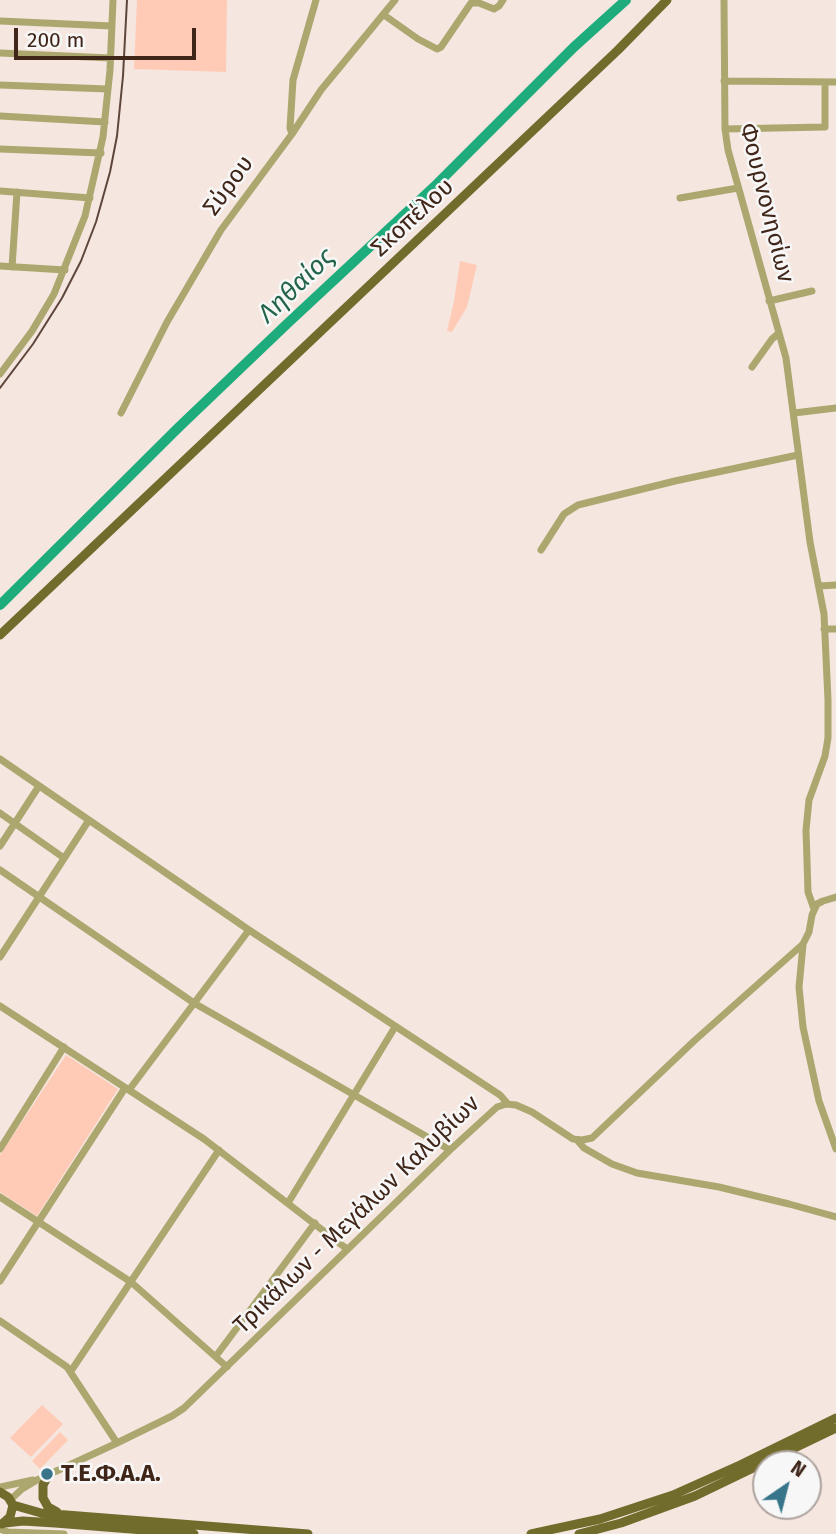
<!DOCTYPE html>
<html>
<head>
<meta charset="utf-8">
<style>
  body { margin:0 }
  #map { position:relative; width:836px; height:1534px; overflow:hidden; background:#f5e6e0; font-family:"Fira Sans",sans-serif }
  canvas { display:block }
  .north { position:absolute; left:752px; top:1450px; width:70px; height:70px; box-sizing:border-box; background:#f7f7f7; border:2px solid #aea39e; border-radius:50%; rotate:35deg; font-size:19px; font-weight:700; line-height:28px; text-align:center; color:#402519 }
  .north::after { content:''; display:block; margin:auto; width:24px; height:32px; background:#38758b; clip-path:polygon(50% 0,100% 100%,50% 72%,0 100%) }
  .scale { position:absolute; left:14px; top:28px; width:182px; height:32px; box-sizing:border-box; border:4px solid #402519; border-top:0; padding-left:9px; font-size:21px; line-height:24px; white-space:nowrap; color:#402519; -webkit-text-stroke:5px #f7f7f7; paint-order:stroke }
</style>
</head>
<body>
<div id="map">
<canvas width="836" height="1534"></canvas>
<div class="north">N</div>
<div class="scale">200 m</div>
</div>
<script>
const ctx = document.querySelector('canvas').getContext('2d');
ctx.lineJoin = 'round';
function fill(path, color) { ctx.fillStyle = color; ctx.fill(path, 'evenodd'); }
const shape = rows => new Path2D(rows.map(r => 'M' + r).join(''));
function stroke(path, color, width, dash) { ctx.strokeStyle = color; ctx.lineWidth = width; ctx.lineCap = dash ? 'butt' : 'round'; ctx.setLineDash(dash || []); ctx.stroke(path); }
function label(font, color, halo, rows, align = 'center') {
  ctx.font = font + ' "Fira Sans",sans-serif'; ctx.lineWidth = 5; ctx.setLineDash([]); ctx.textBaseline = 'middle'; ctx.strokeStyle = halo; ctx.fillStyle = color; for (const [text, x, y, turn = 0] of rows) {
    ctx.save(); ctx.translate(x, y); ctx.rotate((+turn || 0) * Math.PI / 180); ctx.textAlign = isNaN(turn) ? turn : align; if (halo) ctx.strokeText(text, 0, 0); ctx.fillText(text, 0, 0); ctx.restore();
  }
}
const green = shape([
  [137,0,227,0,226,72,134,69],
  [460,261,477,265,467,307,452,332,447,331,454,301],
  [66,1055,118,1089,37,1216,0,1192,0,1155],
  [42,1405,63,1424,31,1457,10,1438],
  [60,1432,68,1440,40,1469,32,1461]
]);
const river = shape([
  [0,605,179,427,289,322,434,187,574,47,626,0]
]);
const minor = shape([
  [724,0,725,129,728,150,786,358,810,542,824,614,828,700,828,738,825,756,809,800,806,830,808,892,814,909],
  [384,15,418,39,437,49,441,47,471,3,479,3,494,9,499,6,503,0],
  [0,21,112,26],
  [0,53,110,58],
  [724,81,836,82],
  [0,85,108,89],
  [0,116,105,122],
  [725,129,825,127,825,82],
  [292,134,290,128,293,80,316,0],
  [0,149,101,153],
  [0,191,90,198],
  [680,198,738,188],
  [0,266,65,270],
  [12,267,17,192],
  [769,301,812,291],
  [752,367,772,339,779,333],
  [0,374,32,331,54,294,85,216,103,137,110,70,113,0],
  [121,413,167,322,221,230,292,134,321,90,395,0],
  [794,413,836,408],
  [541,550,564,514,578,505,675,481,798,455],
  [819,586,836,585],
  [824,629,836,629],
  [0,759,249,930,500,1095,508,1104],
  [0,813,64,858],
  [0,846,39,786],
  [0,870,194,1003,450,1150],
  [803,945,799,987,803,1027,819,1101,836,1149],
  [0,957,89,820],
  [0,1006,204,1139,347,1249],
  [129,1090,249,930],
  [577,1140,584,1148,612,1164,637,1173,719,1187,789,1204,836,1217],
  [0,1149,64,1047],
  [0,1197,131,1282,227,1367],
  [288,1203,395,1027],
  [0,1281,125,1088],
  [0,1321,67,1367,117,1443],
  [216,1356,315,1223],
  [71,1371,219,1150],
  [0,1487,33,1480],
  [10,1500,22,1489,37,1480,117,1443,172,1416,184,1408,450,1150,497,1107,506,1104,516,1105,532,1112,573,1139,582,1140,592,1138,694,1041,803,944,809,932,812,915,817,904,823,901,836,897],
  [0,1529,8,1532,64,1534]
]);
const major = shape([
  [0,635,618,50,667,0],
  [48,1476,43,1485,43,1498,48,1507,57,1512],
  [0,1492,8,1497,13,1505,10,1517,2,1524],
  [13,1505,41,1513,308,1534],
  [5,1523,23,1521,55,1523,194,1534],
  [531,1534,600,1519,673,1495,740,1465,836,1418],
  [579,1534,621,1523,695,1496,836,1428]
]);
const rail = shape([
  [0,388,33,344,62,298,81,261,96,222,110,172,117,136,123,76,127,0]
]);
const markers = [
  [47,1474,7,"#38758b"]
];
const streetNames = [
  ["Σύρου",229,186,-54],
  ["Φουρνονησίων",766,203,76],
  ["Σκοπέλου",413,218,-43],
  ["Τρικάλων - Μεγάλων Καλυβίων",357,1215,-44]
];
const poiNames = [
  ["Τ.Ε.Φ.Α.Α.",61,1474]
];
const waterNames = [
  ["Ληθαίος",297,286,-44]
];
fill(green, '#ffcbb6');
stroke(river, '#1fac7d', 10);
stroke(minor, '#aba76e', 7);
stroke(major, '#726c2c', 9);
stroke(rail, '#5f463b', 2);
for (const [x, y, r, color] of markers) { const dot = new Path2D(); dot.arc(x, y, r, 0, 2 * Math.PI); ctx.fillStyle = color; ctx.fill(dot); stroke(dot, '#f7f7f7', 2.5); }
label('24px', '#402519', '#f7f7f7', streetNames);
label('bold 24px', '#402519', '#f7f7f7', poiNames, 'left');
label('italic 26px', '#23654b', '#f7f7f7', waterNames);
</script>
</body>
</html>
